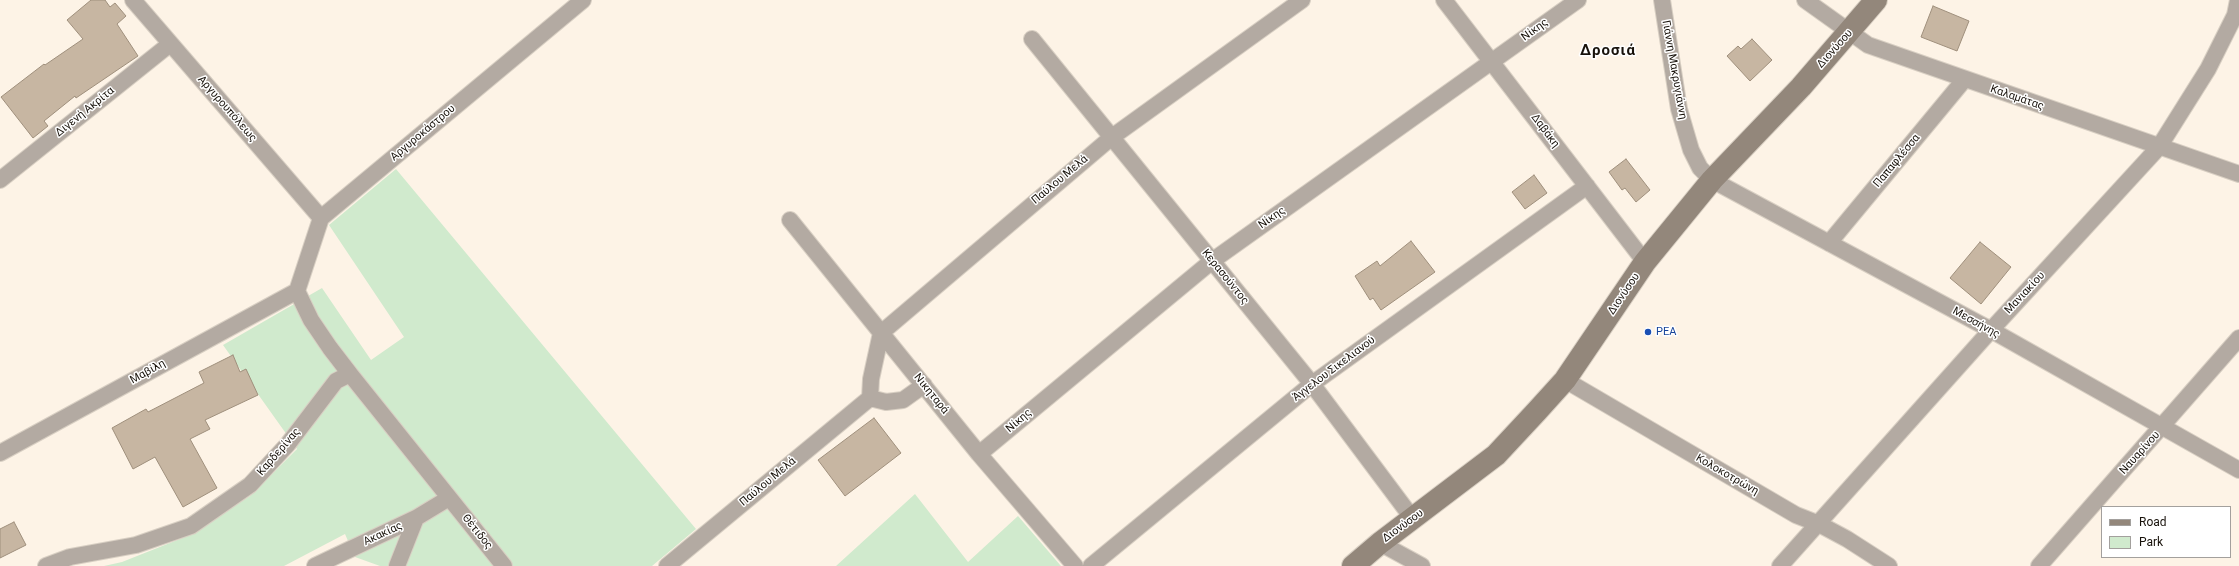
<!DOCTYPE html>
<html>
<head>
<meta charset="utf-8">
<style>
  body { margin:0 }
  #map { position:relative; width:2239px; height:566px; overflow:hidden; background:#fdf3e6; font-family:Roboto,sans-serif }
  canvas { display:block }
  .legend { position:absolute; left:2101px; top:506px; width:130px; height:52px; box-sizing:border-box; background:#fff; border:1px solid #a3a09d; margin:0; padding:5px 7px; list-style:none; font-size:12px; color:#18120b }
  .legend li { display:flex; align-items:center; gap:8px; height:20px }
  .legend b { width:20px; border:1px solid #a3a09d }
</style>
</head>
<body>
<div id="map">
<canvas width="2239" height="566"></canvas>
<ul class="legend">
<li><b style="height:5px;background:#93877b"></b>Road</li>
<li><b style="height:11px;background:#d0eacd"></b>Park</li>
</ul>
</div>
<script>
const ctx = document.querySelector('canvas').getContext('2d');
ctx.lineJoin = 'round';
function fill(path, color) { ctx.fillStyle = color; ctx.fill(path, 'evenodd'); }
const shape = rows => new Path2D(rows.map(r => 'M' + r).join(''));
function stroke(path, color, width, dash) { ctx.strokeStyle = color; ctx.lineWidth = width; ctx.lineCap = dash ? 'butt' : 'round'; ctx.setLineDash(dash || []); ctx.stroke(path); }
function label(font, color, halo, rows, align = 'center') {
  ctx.font = font + ' Roboto,sans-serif'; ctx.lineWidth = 3; ctx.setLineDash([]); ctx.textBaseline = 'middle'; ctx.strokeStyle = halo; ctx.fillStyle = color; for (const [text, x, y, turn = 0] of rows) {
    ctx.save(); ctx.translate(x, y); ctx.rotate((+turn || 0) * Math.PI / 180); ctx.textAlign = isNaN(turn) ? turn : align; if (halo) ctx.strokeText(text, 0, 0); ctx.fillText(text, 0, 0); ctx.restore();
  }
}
const green = shape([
  [396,169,696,529,652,566,380,566,355,557,345,534,284,566,104,566,122,562,190,535,250,496,297,449,223,345,322,288,371,360,404,337,329,225],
  [915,494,968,562,1018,516,1061,566,836,566]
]);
const building = shape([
  [91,0,105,0,110,7,115,3,126,16,117,24,138,56,76,98,75,96,44,121,48,126,33,138,1,97,44,64,45,65,83,39,67,20,91,0],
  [1933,6,1969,21,1957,51,1921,37,1933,6],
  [1752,39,1772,60,1750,81,1727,56,1738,46,1741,49,1752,39],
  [1626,159,1650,190,1636,202,1625,188,1622,190,1609,172,1626,159],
  [1534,175,1547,193,1525,209,1512,192,1534,175],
  [1411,241,1435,272,1381,310,1373,298,1370,300,1355,276,1377,261,1380,266,1411,241],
  [1980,242,2011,267,1981,304,1950,278,1980,242],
  [233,355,240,372,246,369,258,395,205,420,210,429,190,439,217,488,183,507,155,457,133,469,112,428,146,409,148,412,204,383,199,372,233,355],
  [874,418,901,453,845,496,818,460,874,418],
  [14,522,26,545,0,558,0,529,14,522]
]);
const street = shape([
  [133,0,321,218],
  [1444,0,1645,262],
  [1662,0,1679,109,1691,150,1700,168,1712,180,1991,330,2239,470],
  [1805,0,1868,45,2239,174],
  [1032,39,1312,384,1413,519],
  [0,180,170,44],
  [790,220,979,454,1075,566],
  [1829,243,1964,80],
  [297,291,321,218,583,0],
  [297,291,311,320,330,348,350,374],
  [1565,380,1796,515,1819,524,1847,539,1889,566],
  [870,398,886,402,903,400,924,385],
  [0,453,297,291],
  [979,454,1212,261,1578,0],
  [1380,543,1422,566],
  [46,566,70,557,136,545,191,526,250,485,288,444,336,381,350,374,504,566],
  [315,566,416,518,449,498],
  [397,566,416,518],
  [667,566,870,398,871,379,881,333,1112,137,1302,0],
  [1091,566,1312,384,1587,186],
  [1780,566,1991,330,2159,147,2208,69,2235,15,2238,0],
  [2039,566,2239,338]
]);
const secondary = shape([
  [1353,566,1380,543,1496,455,1537,411,1565,380,1645,262,1712,180,1801,87,1876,0]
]);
const markers = [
  [1648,332,4,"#1a4fb4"]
];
const streetNames = [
  ["Νίκης",1535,30,-36],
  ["Διονύσου",1835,49,-48],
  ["Γιάννη Μακρυγιάννη",1674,70,80],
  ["Καλαμάτας",2017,98,19],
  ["Αργυρουπόλεως",227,109,49],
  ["Διγενή Ακρίτα",85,112,-39],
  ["Δαβάκη",1545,131,53],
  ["Αργυροκάστρου",423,133,-40],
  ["Παπαφλέσσα",1897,161,-50],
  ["Παύλου Μελά",1060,180,-40],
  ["Νίκης",1272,218,-35],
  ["Κερασούντος",1225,277,51],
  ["Μανιακίου",2025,293,-47],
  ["Διονύσου",1624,294,-56],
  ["Μεσσήνης",1976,323,29],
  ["Άγγελου Σικελιανού",1334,369,-37],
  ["Μαβίλη",148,372,-29],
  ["Νικηταρά",931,394,51],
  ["Νίκης",1019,421,-40],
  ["Καρδερίνας",279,452,-49],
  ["Ναυαρίνου",2140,453,-48],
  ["Κολοκοτρώνη",1727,475,30],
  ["Παύλου Μελά",768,482,-40],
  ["Διονύσου",1403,526,-36],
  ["Θέτιδος",477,532,51],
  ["Ακακίας",383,534,-25]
];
const transitNames = [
  ["ΡΕΑ",1656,332]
];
const districtNames = [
  ["Δροσιά",1608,51]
];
fill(green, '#d0eacd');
fill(building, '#c7b6a2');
stroke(building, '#9f8f7c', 1);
stroke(street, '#d8cfc3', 18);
stroke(secondary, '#d8cfc3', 24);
stroke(street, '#b3aaa2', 16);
stroke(secondary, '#93877b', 22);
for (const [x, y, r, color] of markers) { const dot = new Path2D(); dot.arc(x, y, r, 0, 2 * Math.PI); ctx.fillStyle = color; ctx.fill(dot); stroke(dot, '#fff', 1.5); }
label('11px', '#18120b', '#fff', streetNames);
label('11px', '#164399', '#fff', transitNames, 'left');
ctx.letterSpacing = '1px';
label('bold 15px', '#18120b', '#fff', districtNames);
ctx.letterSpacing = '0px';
</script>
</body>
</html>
